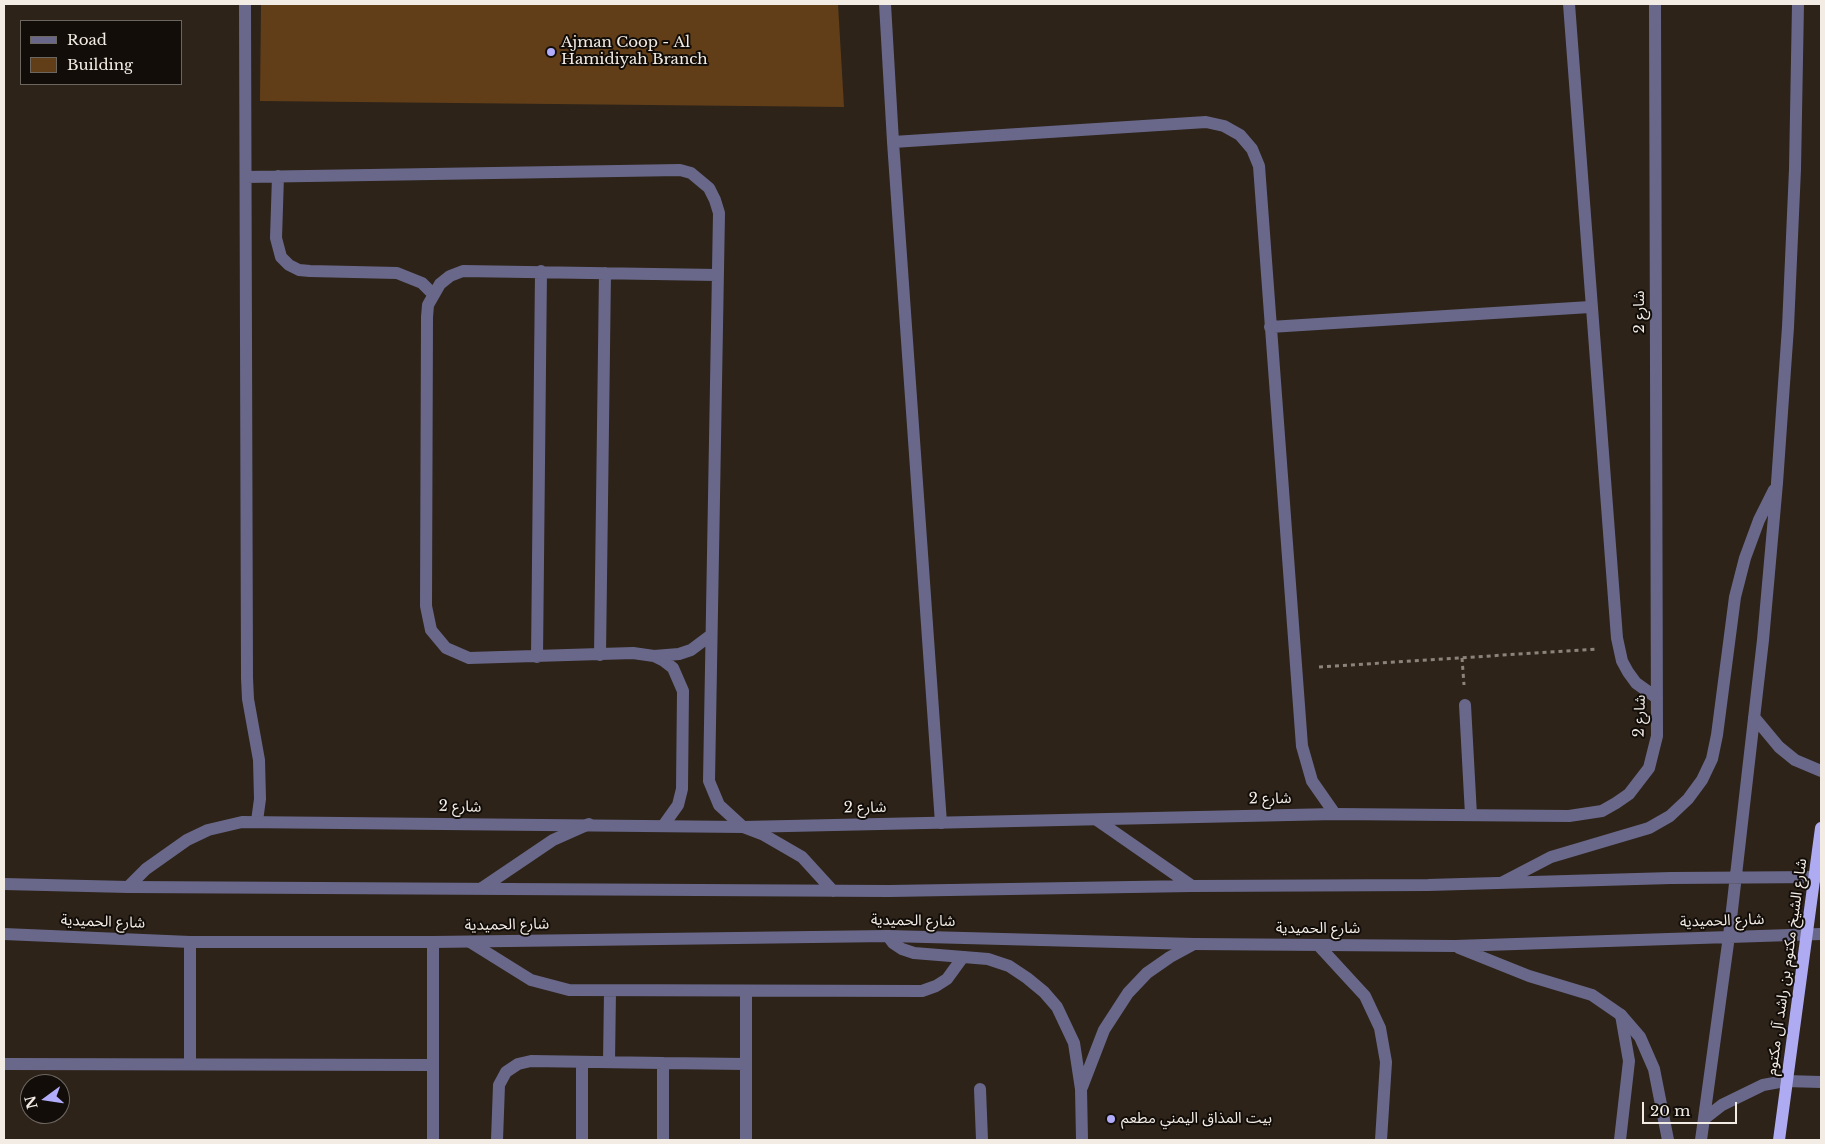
<!DOCTYPE html>
<html>
<head>
<meta charset="utf-8">
<style>
  body { margin:0 }
  #map { position:relative; width:1825px; height:1144px; overflow:hidden; background:#2d2319; font-family:"Libre Baskerville",serif }
  canvas { display:block }
  .frame { position:absolute; inset:0; border:5px solid #f3ece5; pointer-events:none }
  .legend { position:absolute; left:20px; top:20px; width:162px; height:65px; box-sizing:border-box; background:#120d09; border:1px solid #6c6661; margin:0; padding:6px 9px; list-style:none; font-size:15px; color:#f3ece5 }
  .legend li { display:flex; align-items:center; gap:10px; height:25px }
  .legend b { width:25px; border:1px solid #6c6661 }
  .north { position:absolute; left:20px; top:1074px; width:50px; height:50px; box-sizing:border-box; background:#120d09; border:1px solid #6c6661; border-radius:50%; rotate:256deg; font-size:14px; font-weight:700; line-height:20px; text-align:center; color:#f3ece5 }
  .north::after { content:''; display:block; margin:auto; width:18px; height:22px; background:#b1adfa; clip-path:polygon(50% 0,100% 100%,50% 72%,0 100%) }
  .scale { position:absolute; left:1642px; top:1102px; width:95px; height:22px; box-sizing:border-box; border:2px solid #f3ece5; border-top:0; padding-left:6px; font-size:15px; line-height:18px; white-space:nowrap; color:#f3ece5; -webkit-text-stroke:4px #120d09; paint-order:stroke }
</style>
</head>
<body>
<div id="map">
<canvas width="1825" height="1144"></canvas>
<div class="frame"></div>
<ul class="legend">
<li><b style="height:6px;background:#69688a"></b>Road</li>
<li><b style="height:14px;background:#613e18"></b>Building</li>
</ul>
<div class="north">N</div>
<div class="scale">20 m</div>
</div>
<script>
const ctx = document.querySelector('canvas').getContext('2d');
ctx.lineJoin = 'round';
function fill(path, color) { ctx.fillStyle = color; ctx.fill(path, 'evenodd'); }
const shape = rows => new Path2D(rows.map(r => 'M' + r).join(''));
function stroke(path, color, width, dash) { ctx.strokeStyle = color; ctx.lineWidth = width; ctx.lineCap = dash ? 'butt' : 'round'; ctx.setLineDash(dash || []); ctx.stroke(path); }
function label(font, color, halo, rows, align = 'center') {
  ctx.font = font + ' "Libre Baskerville","Noto Sans Arabic",serif'; ctx.lineWidth = 4; ctx.setLineDash([]); ctx.textBaseline = 'middle'; ctx.strokeStyle = halo; ctx.fillStyle = color; for (const [text, x, y, turn = 0] of rows) {
    ctx.save(); ctx.translate(x, y); ctx.rotate((+turn || 0) * Math.PI / 180); ctx.textAlign = isNaN(turn) ? turn : align; if (halo) ctx.strokeText(text, 0, 0); ctx.fillText(text, 0, 0); ctx.restore();
  }
}
const building = shape([
  [261,4,838,4,844,107,260,101]
]);
const path = shape([
  [1462,658,1464,685],
  [1319,667,1597,649]
]);
const service = shape([
  [245,4,247,678,248,699,259,760,260,799,257,821],
  [885,4,893,142,941,823],
  [893,142,1206,122,1224,126,1240,135,1252,149,1259,166,1302,746,1312,781,1335,814],
  [278,176,276,238,281,257,289,265,299,270,310,271,397,273,422,283,433,294],
  [246,177,680,170,691,173,709,188,715,200,719,213,709,781,719,805,743,827],
  [1270,327,1590,307],
  [600,655,605,273],
  [654,656,679,654,691,650,711,635],
  [537,657,541,271],
  [1465,705,1471,815],
  [663,826,678,805,682,789,683,691,673,668,664,661,654,656,633,653,469,658,446,648,431,630,426,606,427,317,428,305,440,284,450,276,463,271,717,275],
  [190,942,190,1064],
  [433,942,433,1140],
  [470,942,531,980,569,990,922,991,936,986,947,979,963,957],
  [746,991,746,1140],
  [609,1062,610,991],
  [663,1063,746,1064],
  [4,1064,433,1065],
  [980,1089,982,1140],
  [497,1140,499,1085,506,1072,518,1064,531,1061,663,1063,663,1140],
  [582,1140,582,1062],
  [1620,1140,1629,1061,1621,1015]
]);
const minor = shape([
  [1569,4,1617,638,1622,661,1628,672,1636,683,1657,698],
  [128,887,146,869,187,840,208,830,242,822,743,827,1335,814,1569,816,1602,811,1616,803,1629,794,1649,768,1657,736,1655,4],
  [888,936,893,943,902,949,914,953,988,959,1009,966,1027,978,1044,992,1057,1007,1074,1043,1081,1089,1082,1140],
  [1319,946,1365,996,1380,1028,1386,1062,1381,1140],
  [1082,1087,1104,1030,1128,993,1147,973,1170,957,1194,944]
]);
const tertiary = shape([
  [1754,717,1779,747,1795,760,1821,771],
  [1097,820,1192,886],
  [743,827,764,835,802,857,833,891],
  [1503,882,1551,857,1649,828,1670,816,1688,799,1702,780,1712,759,1717,735,1735,597,1745,558,1759,520,1774,490],
  [4,884,128,887,889,891,1192,886,1428,885,1671,878,1821,877],
  [482,888,553,840,589,824],
  [4,934,190,942,433,942,888,936,1194,944,1455,946,1821,934],
  [1459,948,1529,976,1592,995,1621,1015,1640,1037,1654,1069,1668,1140],
  [1704,1119,1722,1105,1763,1085,1785,1081,1821,1082],
  [1701,1140,1729,936,1763,640,1777,483,1788,327,1795,169,1798,4]
]);
const primaryBridge = shape([
  [1779,1140,1821,828]
]);
const markers = [
  [551,52,5,"#b1adfa"],
  [1111,1119,5,"#b1adfa"]
];
const poiNames = [
  ["Ajman Coop - Al",561,43],
  ["Hamidiyah Branch",561,60],
  ["بيت المذاق اليمني مطعم",1121,1119]
];
const streetNames = [
  ["شارع 2",1640,312,-90],
  ["شارع 2",1640,716,-88],
  ["شارع 2",1270,799,-1],
  ["شارع 2",460,807,1],
  ["شارع 2",865,808,-1],
  ["شارع الحميدية",913,921,1],
  ["شارع الحميدية",1722,921,-2],
  ["شارع الحميدية",103,922,2],
  ["شارع الحميدية",507,925,-1],
  ["شارع الحميدية",1318,929],
  ["شارع الشيخ مكتوم بن راشد آل مكتوم",1787,967,-82]
];
fill(building, '#613e18');
stroke(path, '#8c837b', 3, [4, 4]);
stroke(service, '#69688a', 12);
stroke(minor, '#69688a', 12);
stroke(tertiary, '#69688a', 12);
stroke(primaryBridge, '#aeabf2', 12);
for (const [x, y, r, color] of markers) { const dot = new Path2D(); dot.arc(x, y, r, 0, 2 * Math.PI); ctx.fillStyle = color; ctx.fill(dot); stroke(dot, '#120d09', 2); }
label('15px', '#f3ece5', '#120d09', poiNames, 'left');
label('15px', '#f3ece5', '#120d09', streetNames);
</script>
</body>
</html>
